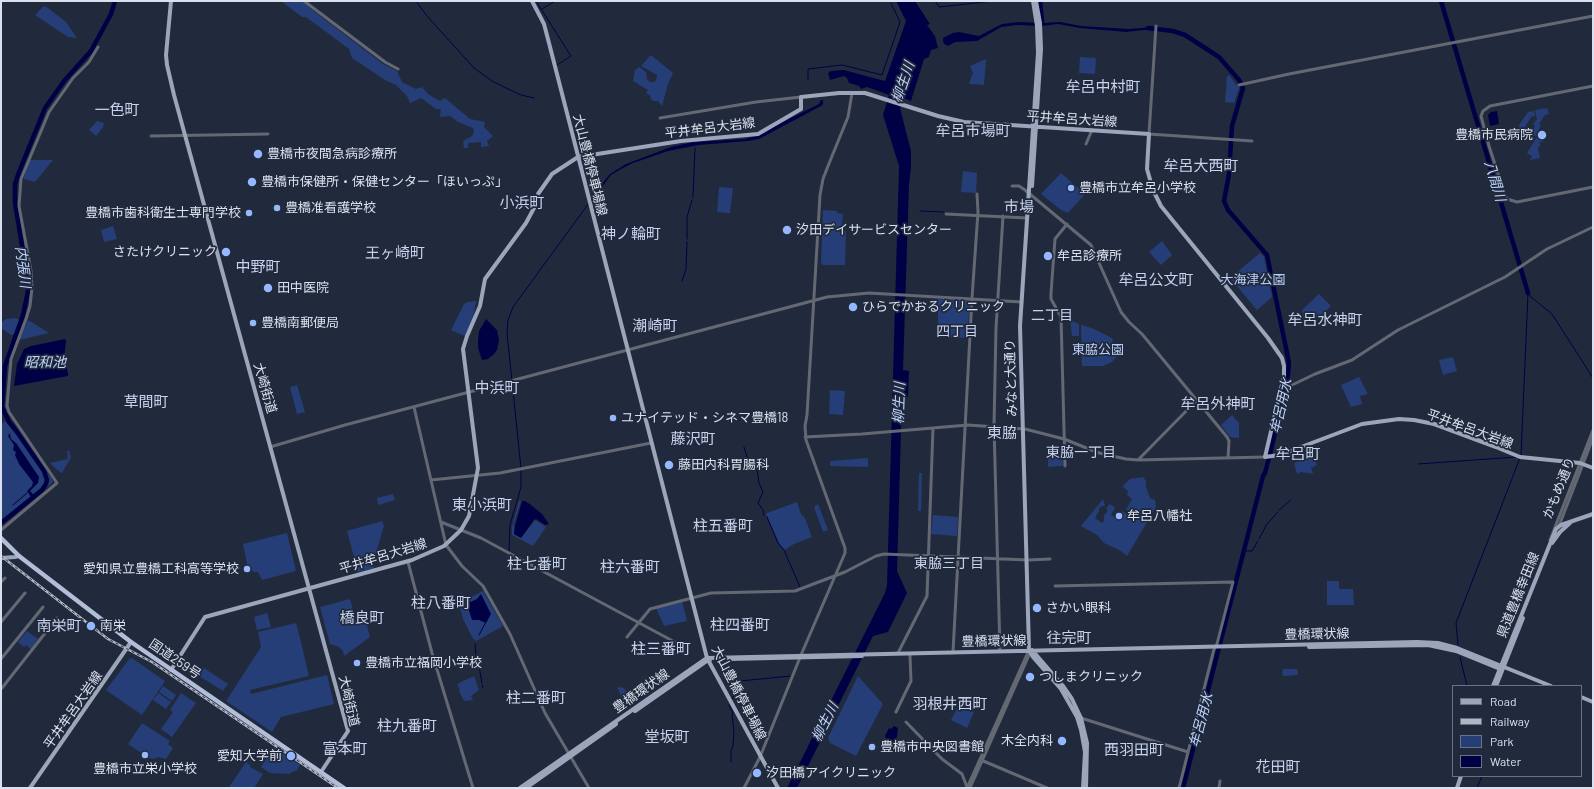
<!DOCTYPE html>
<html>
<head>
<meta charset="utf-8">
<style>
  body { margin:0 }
  #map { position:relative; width:1594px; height:789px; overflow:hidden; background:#212a3d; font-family:Barlow,sans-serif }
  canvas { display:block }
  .frame { position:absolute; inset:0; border:2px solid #dae0ed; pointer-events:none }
  .legend { position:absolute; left:1452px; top:685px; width:130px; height:92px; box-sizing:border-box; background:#212a3d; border:1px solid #6b7383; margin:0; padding:5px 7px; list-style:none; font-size:12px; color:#dae0ed }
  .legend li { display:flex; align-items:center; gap:8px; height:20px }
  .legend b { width:20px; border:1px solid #6b7383 }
</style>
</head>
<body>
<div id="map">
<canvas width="1594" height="789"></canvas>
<div class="frame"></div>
<ul class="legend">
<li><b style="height:5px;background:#9ca6ba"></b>Road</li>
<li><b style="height:5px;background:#afb6c4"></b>Railway</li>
<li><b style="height:11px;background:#253e77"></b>Park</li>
<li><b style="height:11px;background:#000045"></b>Water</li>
</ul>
</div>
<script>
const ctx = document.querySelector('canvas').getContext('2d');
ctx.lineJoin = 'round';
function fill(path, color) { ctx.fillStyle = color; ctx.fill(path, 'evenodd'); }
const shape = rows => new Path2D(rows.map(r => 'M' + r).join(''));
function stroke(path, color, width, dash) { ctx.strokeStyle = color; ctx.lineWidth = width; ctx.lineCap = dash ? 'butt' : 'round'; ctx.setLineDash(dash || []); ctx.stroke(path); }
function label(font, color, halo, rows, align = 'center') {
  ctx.font = font + ' Barlow,"Noto Sans JP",sans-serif'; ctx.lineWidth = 3.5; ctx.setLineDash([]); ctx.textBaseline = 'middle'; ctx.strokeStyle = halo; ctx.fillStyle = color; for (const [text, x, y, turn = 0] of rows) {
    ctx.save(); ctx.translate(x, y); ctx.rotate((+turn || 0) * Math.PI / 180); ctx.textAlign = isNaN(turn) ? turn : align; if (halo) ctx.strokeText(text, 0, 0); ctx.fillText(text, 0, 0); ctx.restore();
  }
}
const green = shape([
  [281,1,302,1,311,9,383,64,397,71,402,82,416,89,422,87,428,94,440,101,445,98,470,119,485,122,484,127,493,136,487,141,489,146,481,147,481,142,468,143,468,148,464,148,463,141,472,136,474,132,473,128,458,122,450,116,440,117,441,109,436,109,421,98,410,103,407,96,396,85,385,80,352,58,349,49,306,17,302,17],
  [44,6,48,8,66,22,77,38,68,37,35,15],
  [651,55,673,73,668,84,662,106,658,101,653,101,650,98,651,96,646,93,648,90,633,81,635,70,639,67,646,72,647,79,650,82,655,82,657,77,657,75,641,66],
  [1080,57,1096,58,1095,74,1079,73],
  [986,59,984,85,970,84,969,83,973,73,970,66],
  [1229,75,1239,88,1234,103,1225,102,1227,76],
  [1547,108,1549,114,1545,115,1539,124,1541,125,1537,133,1539,135,1533,136,1531,133,1535,126,1533,124,1537,119,1535,110],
  [1534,111,1535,115,1534,117,1532,116,1522,131,1524,132,1521,137,1524,138,1522,139,1519,125,1528,112],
  [97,121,104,123,103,127,96,136,89,130],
  [1541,136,1543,142,1538,142,1541,144,1538,148,1540,158,1530,160,1532,156,1527,153,1537,137],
  [29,160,53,160,35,182,24,179,24,177],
  [963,171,977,173,976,193,961,192],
  [1061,173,1085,194,1068,213,1061,210,1041,194],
  [719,187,733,188,730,213,728,213,717,212],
  [823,210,837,211,837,213,843,214,842,225,846,232,845,265,823,265,821,263],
  [113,226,117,239,104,242,101,230],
  [1162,241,1172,255,1161,265,1149,252],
  [1260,253,1264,257,1272,296,1271,298,1257,310,1230,278],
  [1319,294,1331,306,1319,318,1304,321,1302,310],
  [938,299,970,300,967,338,939,337,938,336],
  [476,301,473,318,465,336,451,330,464,304,468,302],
  [15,318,20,320,14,334,11,335,3,329,1,330,1,323,6,319],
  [28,320,49,333,19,340],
  [1070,320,1079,324,1079,336,1072,336],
  [1082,325,1094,329,1112,338,1117,356,1112,362,1103,366,1082,366,1081,326],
  [1453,357,1457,371,1443,375,1439,360],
  [1359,377,1368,394,1360,396,1362,404,1351,407,1341,385],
  [297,385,305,412,297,414,290,387],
  [830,390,845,391,843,415,829,414],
  [1232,415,1239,423,1239,438,1230,437,1221,425],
  [5,421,17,433,19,432,53,481,52,483,1,526,1,425],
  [1048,447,1062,447,1063,465,1062,466,1048,467],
  [67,451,69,451,71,457,62,473,57,470,50,463,68,459],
  [1313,455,1317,465,1311,468,1313,474,1301,472,1297,474,1294,463],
  [868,458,868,467,830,466,830,461],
  [919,473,922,473,921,511,918,511],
  [1143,477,1146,481,1146,487,1150,498,1155,500,1156,507,1127,556,1121,551,1104,543,1097,535,1081,526,1103,499,1105,506,1102,506,1099,508,1099,511,1095,518,1102,523,1104,521,1104,516,1108,510,1106,508,1110,504,1115,508,1111,515,1117,518,1122,511,1126,514,1128,511,1126,510,1132,499,1127,495,1128,491,1123,487,1123,486,1130,479],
  [393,494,395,500,378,505,377,498],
  [519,501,521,501,514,524,514,534,521,538,535,520,546,527,533,546,512,535,512,527],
  [797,502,801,514,805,518,812,537,794,544,784,550,779,543,766,514,767,513],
  [818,504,828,530,823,532,814,507],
  [933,515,958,517,957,536,931,534],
  [382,521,384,526,373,562,374,568,358,572,347,531],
  [287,533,296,571,262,580,258,572,254,572,248,568,243,544],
  [1327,581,1339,581,1339,589,1353,589,1354,605,1327,605],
  [483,591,503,626,476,641,472,637,463,619,459,603],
  [350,599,357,625,366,622,370,637,344,656,343,651,339,647,330,644,320,607],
  [682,601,687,621,664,626,656,608],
  [267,613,271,627,257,630,254,617],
  [296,623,300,638,271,645,300,638,309,676,250,690,251,694,327,675,334,704,281,717,272,732,226,701,261,647,258,632],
  [27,631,38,639,31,649,26,645,24,647,18,642],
  [130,658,133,659,165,681,142,715,106,690],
  [204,668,228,684,223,691,199,676],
  [1283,669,1297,669,1298,675,1284,676,1282,675],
  [474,676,479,690,471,696,473,700,464,701,459,691,460,690,457,684],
  [858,676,883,704,856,756,830,743,828,738],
  [163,686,176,695,172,701,159,692],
  [617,687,624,688,632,703,626,706],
  [158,693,171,702,166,709,153,700],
  [181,693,196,703,172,737,161,729,173,712,170,710],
  [959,705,974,712,967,728,951,720],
  [142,723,170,741,168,744,173,748,166,759,158,757,153,759,149,758,128,744],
  [274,747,300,765,297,770,289,774,270,773,261,767],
  [246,762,251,766,250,767,263,774,254,788,230,788,229,787]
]);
const water = shape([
  [896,1,915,1,930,24,927,25,935,36,938,48,931,50,929,57,924,59,911,101,906,99,903,100,900,108,911,151,911,168,909,184,903,370,909,371,908,397,902,397,897,571,907,593,888,632,873,636,797,788,787,788,885,593,887,585,899,166,883,115,889,95,867,87,861,89,859,86,849,83,847,78,844,76,830,80,828,73,831,71,844,70,885,81,906,21],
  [1019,22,1042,23,1060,22,1081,26,1129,29,1153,27,1153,29,1126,32,1080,28,1058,24,1042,26,1017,25,1001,27,977,41,955,42,948,46,944,44,943,41,943,38,953,33,959,32,979,36,1002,24],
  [821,100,823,100,823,104,821,106,759,139,748,141,699,145,668,151,633,163,621,169,611,175,599,191,597,190,610,174,626,164,671,147,693,142,745,139,755,136,819,104],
  [1497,111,1499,124,1490,126,1488,115,1491,112],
  [486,319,497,330,499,340,497,350,494,354,488,359,482,360,478,348,478,342,479,331],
  [65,339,66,341,64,358,68,373,68,376,14,386,17,364,24,349,31,346],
  [11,432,10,434,11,439,16,443,39,477,38,483,30,491,34,495,31,497,27,491,32,486,33,482,19,464,15,455,16,452,13,450,14,445,8,436],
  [522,501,525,501,531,505,542,514,549,524,545,525,536,519,534,520,521,538,514,534,515,526],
  [481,594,491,614,486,623,479,620,472,620,468,607,468,603,477,599],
  [894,726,898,728,897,737,894,741,891,742,887,740,885,736,889,728,891,729]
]);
const stream = shape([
  [416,1,427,16,474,68,492,81,506,88,521,95,534,98],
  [536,1,571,56,557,65],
  [935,1,939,7,993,1],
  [542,9,555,1],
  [808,80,808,69,842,65,882,75,900,22,890,1],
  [693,197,695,148],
  [592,199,598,190],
  [920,211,944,212],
  [687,239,687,217,692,200],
  [682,281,686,269,687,242],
  [1528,293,1531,297,1552,314,1593,378],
  [744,447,747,457,756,462,759,483,763,492,758,503,763,510,764,516],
  [1521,455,1528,293],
  [1418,464,1517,457],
  [521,468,507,333,508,320,513,307,589,203],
  [13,505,27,493],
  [1279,510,1291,500],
  [767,517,778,543,784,550,800,587],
  [1259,539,1267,524,1278,512],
  [509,551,510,525,521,487,521,471],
  [1246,551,1252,551,1258,541],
  [462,608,469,606],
  [479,635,486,622],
  [475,644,476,655],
  [1458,645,1456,623,1520,458],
  [1460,657,1467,686],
  [476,658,480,671],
  [480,672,482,683],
  [482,685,483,688],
  [732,699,740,681,791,676],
  [729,705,733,713,732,715,734,731,733,746,731,751,731,762],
  [1477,788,1482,776]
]);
const river = shape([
  [1040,1,1042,21],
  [1441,1,1528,293],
  [1148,28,1173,31,1185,35,1219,57,1239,80,1243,88,1232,126,1229,174,1224,201,1228,210,1267,255,1289,363,1288,375,1271,450,1265,473,1263,476,1183,788],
  [1,523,42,490,46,484,47,480,44,471,17,432,9,422,2,407,5,366,23,315,28,291,27,276,15,203,15,184,19,172,45,108,64,81,91,51,111,14,115,1]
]);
const minor = shape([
  [304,1,385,62,398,69],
  [1156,26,1149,134,1252,141],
  [1239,85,1289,74,1593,16],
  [1593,86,1490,106,1483,111,1481,116,1489,146,1505,195,1507,199,1517,202,1593,187],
  [660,118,756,102,801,97],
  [151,136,268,134],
  [1086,144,1092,130],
  [1012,186,1019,186,1025,190,1091,245,1121,312,1129,322,1142,334,1227,437,1229,441,1228,458],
  [946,214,1027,218],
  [1282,385,1290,386,1315,374,1352,360,1398,330,1505,277,1547,249,1593,227],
  [414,407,446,545,462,566,483,586,510,634,545,713,589,788],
  [805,437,862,434,968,425,1025,429,1064,439,1099,453,1126,459,1138,460,1265,457],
  [270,447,345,425,827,297,869,293,1022,302],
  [1138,460,1197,400],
  [1065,466,1061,317,1051,299,1051,293,1055,239,1067,224],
  [431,480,500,473,651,443],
  [441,522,481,538,684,647],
  [1559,526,1593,438],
  [1,530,57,483,9,412,7,406,11,359,26,319,30,306,32,288,31,271,19,206,21,179,49,112,73,78,89,62,98,47],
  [1550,540,1593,430],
  [408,562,432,653,473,788],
  [1,582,5,578],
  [1055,586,1233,582,1217,644,1214,649,1179,788],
  [1,622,25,593],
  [627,637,650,609,711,593,795,591,845,572,876,556,884,554,1028,560,1050,559],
  [1000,651,994,426,996,328,1003,216],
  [953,652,972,298,978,212,977,194],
  [898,653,927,596,933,428],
  [1,659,43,607],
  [2,688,57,618],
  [896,712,911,681,910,655],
  [1081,718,1188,752],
  [906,722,942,759,962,774,967,787],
  [981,760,1047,788],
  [744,788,760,757,801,655,845,553,845,548,806,440,805,426,807,415,820,195,823,179,828,166,848,117,852,93],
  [967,788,1029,650],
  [970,788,1030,653],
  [1219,788,1220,781]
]);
const major = shape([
  [171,1,166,55,167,65,174,95,348,731,321,772],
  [532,1,544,24,549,43,707,658,778,788],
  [1033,1,1037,26,1038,53,1020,326,1029,650,1033,657,1061,689,1077,717,1081,730,1085,752,1083,788],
  [1032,186,1041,49,1040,23,1036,1],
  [1552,543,1560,532,1570,523],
  [1,558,15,557,19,556],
  [1309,647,1428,645,1456,651,1500,669,1504,667],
  [1032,650,1063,686,1072,699,1081,718,1087,743,1086,788],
  [729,659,862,656],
  [171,670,205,617,412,560,444,546,461,530,469,516,478,468,463,349,467,336,480,306,485,279,526,223,534,208,538,194,552,174,578,157,681,141,758,134,801,109,801,97,839,93,865,93,938,116,964,122,1149,134,1147,169,1153,190,1161,206,1268,338,1282,358,1284,366,1284,376,1265,457,1280,455,1362,424,1399,419,1414,420,1434,424,1496,447,1520,457,1580,463,1593,468],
  [1493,686,1556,529,1561,525,1593,514],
  [1496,686,1523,618],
  [1581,697,1593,702],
  [635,711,708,660,710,660],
  [30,788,131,642],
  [520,788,707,658,1417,642,1438,643,1457,648,1551,686],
  [526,788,616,724],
  [1457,788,1461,776]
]);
const highway = shape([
  [1,538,19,556,131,642,344,788]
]);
const rail = shape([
  [1,556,108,639,152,662,338,788]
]);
const markers = [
  [1542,135,5,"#95b7fd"],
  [258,154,5,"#95b7fd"],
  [252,182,5,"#95b7fd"],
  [1071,188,4,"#95b7fd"],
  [277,208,4,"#95b7fd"],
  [249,213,4,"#95b7fd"],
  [787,230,5,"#95b7fd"],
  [226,252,5,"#95b7fd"],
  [1048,256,5,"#95b7fd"],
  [268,288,5,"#95b7fd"],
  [853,307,5,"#95b7fd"],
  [253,323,4,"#95b7fd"],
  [613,418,4,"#95b7fd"],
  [669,465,5,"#95b7fd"],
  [1119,516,4,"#95b7fd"],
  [247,569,4,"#95b7fd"],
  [1037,608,5,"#95b7fd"],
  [91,626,5,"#95b7fd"],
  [357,663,4,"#95b7fd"],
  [1030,677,5,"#95b7fd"],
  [1062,741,5,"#95b7fd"],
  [872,747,4,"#95b7fd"],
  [145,755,4,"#95b7fd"],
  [291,756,5,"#95b7fd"],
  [757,773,5,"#95b7fd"]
];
const streetNames = [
  ["平井牟呂大岩線",1072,119,4],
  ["平井牟呂大岩線",710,128,-7],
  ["大山豊橋停車場線",590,165,76],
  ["みなと大通り",1011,378,-92],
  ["大崎街道",265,388,74],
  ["平井牟呂大岩線",1470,429,20],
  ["かもめ通り",1559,488,-68],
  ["平井牟呂大岩線",383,556,-17],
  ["県道豊橋幸田線",1518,595,-68],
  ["豊橋環状線",1317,634,-1],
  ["豊橋環状線",994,641,-1],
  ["国道259号",175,659,34],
  ["豊橋環状線",641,691,-35],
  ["大山豊橋停車場線",739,693,63],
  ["大崎街道",349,701,77],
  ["平井牟呂大岩線",73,710,-55]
];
const poiNames = [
  ["豊橋市民病院",1533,135,"right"],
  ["豊橋市夜間急病診療所",267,154],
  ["豊橋市保健所・保健センター「ほいっぷ」",261,182],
  ["豊橋市立牟呂小学校",1079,188],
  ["豊橋准看護学校",285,208],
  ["豊橋市歯科衛生士専門学校",241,213,"right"],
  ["汐田デイサービスセンター",796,230],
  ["さたけクリニック",217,252,"right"],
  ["牟呂診療所",1057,256],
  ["田中医院",277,288],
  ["ひらでかおるクリニック",862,307],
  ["豊橋南郵便局",261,323],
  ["ユナイテッド・シネマ豊橋18",621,418],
  ["藤田内科胃腸科",678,465],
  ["牟呂八幡社",1127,516],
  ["愛知県立豊橋工科高等学校",239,569,"right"],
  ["さかい眼科",1046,608],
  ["南栄",100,626],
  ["豊橋市立福岡小学校",365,663],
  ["つしまクリニック",1039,677],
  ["木全内科",1053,741,"right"],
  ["豊橋市中央図書館",880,747],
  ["愛知大学前",282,756,"right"],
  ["豊橋市立栄小学校",145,769,"center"],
  ["汐田橋アイクリニック",766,773]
];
const parkNames = [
  ["大海津公園",1253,280],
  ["東脇公園",1098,350]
];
const waterNames = [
  ["柳生川",903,82,-71],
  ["八間川",1495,181,73],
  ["内張川",23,267,83],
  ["昭和池",45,362],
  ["柳生川",899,403,-88],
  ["牟呂用水",1281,406,-77],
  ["牟呂用水",1201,720,-75],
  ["柳生川",825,722,-63]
];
const neighbourhoodNames = [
  ["二丁目",1052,315],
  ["四丁目",957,331],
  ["東脇一丁目",1081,452],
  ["東脇三丁目",949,563]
];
const quarterNames = [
  ["牟呂中村町",1103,87],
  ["一色町",117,110],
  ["牟呂市場町",973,131],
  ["牟呂大西町",1201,166],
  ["小浜町",522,203],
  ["市場",1019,207],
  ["神ノ輪町",631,234],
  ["王ヶ崎町",395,253],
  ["中野町",258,267],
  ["牟呂公文町",1156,280],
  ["牟呂水神町",1325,320],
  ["潮崎町",655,326],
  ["中浜町",497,388],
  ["草間町",146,402],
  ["牟呂外神町",1218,404],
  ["東脇",1002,433],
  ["藤沢町",693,439],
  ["牟呂町",1298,454],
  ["東小浜町",482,505],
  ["柱五番町",723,526],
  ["柱七番町",537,564],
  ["柱六番町",630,567],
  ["柱八番町",441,603],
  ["橋良町",362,618],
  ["柱四番町",740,625],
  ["南栄町",59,626],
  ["往完町",1069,638],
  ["柱三番町",661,649],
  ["柱二番町",536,698],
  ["羽根井西町",950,704],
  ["柱九番町",407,726],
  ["堂坂町",667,737],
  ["富本町",345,749],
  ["西羽田町",1134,750],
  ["花田町",1278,767]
];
fill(green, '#253e77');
fill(water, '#000045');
stroke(stream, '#000045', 1);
stroke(river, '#000045', 4.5);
stroke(minor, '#646872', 3);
stroke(major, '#9ca6ba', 4);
stroke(highway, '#b2bed7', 4.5);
stroke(rail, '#afb6c4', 2.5);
stroke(rail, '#212a3d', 1, [3]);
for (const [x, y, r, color] of markers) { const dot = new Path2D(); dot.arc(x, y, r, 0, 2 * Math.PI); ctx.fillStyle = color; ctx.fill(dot); stroke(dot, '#212a3d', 1.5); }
label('13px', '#dae0ed', '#212a3d', streetNames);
label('13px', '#dae0ed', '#212a3d', poiNames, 'left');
label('13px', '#bacef7', '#212a3d', parkNames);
label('italic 14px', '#bed3fb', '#212a3d', waterNames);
label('14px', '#c7d3ec', '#212a3d', neighbourhoodNames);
label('15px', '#c7d3ec', '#212a3d', quarterNames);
</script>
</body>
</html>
